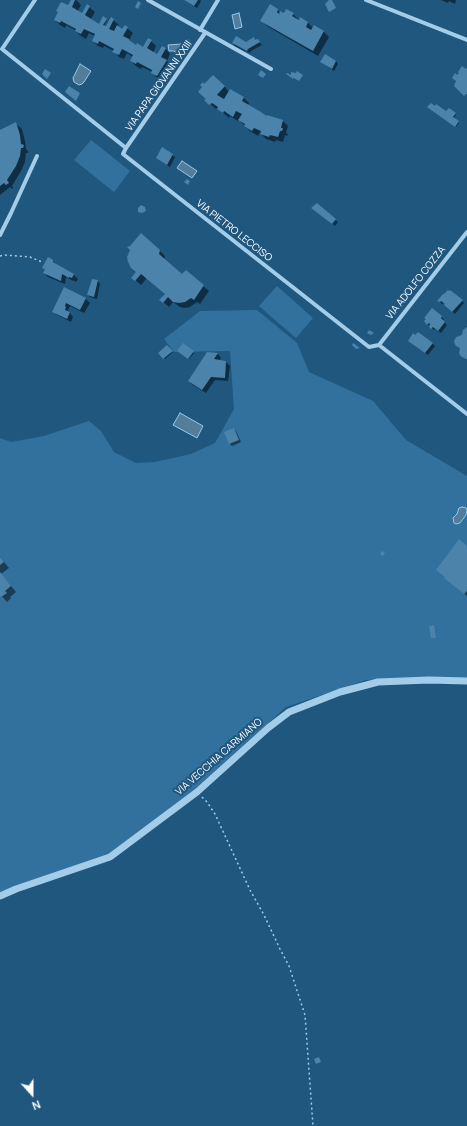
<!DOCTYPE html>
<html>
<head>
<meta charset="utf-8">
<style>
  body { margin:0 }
  #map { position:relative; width:467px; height:1126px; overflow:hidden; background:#1f577f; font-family:Manrope,sans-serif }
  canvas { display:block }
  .north { position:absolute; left:12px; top:1074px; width:40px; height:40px; -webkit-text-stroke:3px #1f577f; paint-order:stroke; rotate:159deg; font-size:11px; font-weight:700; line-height:16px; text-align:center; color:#fff }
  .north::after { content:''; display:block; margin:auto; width:14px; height:18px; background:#fff; clip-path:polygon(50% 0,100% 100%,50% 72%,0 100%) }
</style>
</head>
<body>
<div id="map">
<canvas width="467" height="1126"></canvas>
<div class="north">N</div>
</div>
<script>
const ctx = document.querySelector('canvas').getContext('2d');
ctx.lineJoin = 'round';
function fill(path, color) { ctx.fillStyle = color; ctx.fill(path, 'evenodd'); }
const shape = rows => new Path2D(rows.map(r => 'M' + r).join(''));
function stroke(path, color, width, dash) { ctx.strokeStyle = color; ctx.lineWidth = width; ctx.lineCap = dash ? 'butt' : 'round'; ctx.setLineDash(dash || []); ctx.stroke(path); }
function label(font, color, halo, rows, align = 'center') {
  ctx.font = font + ' Manrope,sans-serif'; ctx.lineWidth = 4; ctx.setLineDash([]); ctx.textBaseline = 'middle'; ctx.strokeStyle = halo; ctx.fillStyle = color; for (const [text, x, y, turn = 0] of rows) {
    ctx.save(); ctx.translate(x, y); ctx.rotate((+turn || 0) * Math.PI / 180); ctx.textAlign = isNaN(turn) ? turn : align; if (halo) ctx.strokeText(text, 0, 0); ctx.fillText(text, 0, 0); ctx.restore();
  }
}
const green = shape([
  [91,140,130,171,114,192,74,160],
  [277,286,313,318,296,338,259,306],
  [257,310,297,343,309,372,373,401,406,440,467,476,467,679,382,679,366,680,286,707,192,792,109,855,0,893,0,438,11,442,44,436,89,421,101,431,114,452,136,463,155,462,191,454,215,443,234,409,230,351,174,352,164,339,200,311]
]);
const water = shape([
  [239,13,242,27,235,29,232,15,239,13],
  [188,40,190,41,191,45,190,47,186,49,184,54,182,55,178,55,174,51,169,51,168,45,181,44,188,40],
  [80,64,91,71,84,82,82,84,79,85,74,82,73,78,80,64],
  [182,161,197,171,192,178,177,168,182,161],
  [180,413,203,426,197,438,173,425,180,413],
  [462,507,466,508,467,510,466,515,460,523,456,524,454,523,453,518,457,514,459,508,462,507]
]);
const shadow = shape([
  [72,0,76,0,81,5,77,12,82,14,89,7,95,12,91,19,99,26,106,19,107,20,104,26,106,27,113,20,119,25,118,27,123,30,127,28,133,33,129,40,133,44,144,48,151,41,156,46,153,53,158,56,165,48,170,54,167,61,172,66,163,80,157,78,152,72,142,67,141,69,136,66,131,61,133,57,127,53,124,59,119,57,114,51,104,46,103,48,98,46,93,41,95,36,89,33,86,39,81,36,75,30,66,25,65,28,60,25,55,20,68,7],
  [184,0,200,0,201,1,197,8],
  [441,0,456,0,455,4,449,1,448,3],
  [271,5,281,13,284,15,293,14,300,21,301,19,308,23,314,29,315,26,324,32,329,37,318,56,267,26,262,21],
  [257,40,262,45,251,51,250,53,235,46,233,43,246,43],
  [336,61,338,64,334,71,321,62],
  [205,85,224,86,229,92,230,90,244,98,249,103,248,105,263,115,283,121,288,126,286,133,288,134,287,136,285,135,283,142,276,140,275,142,266,139,260,133,258,136,250,131,239,120,238,121,230,116,229,118,218,108,216,109,206,100,207,99],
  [430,108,447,113,449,109,456,114,454,118,459,123,456,127],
  [16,124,22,129,25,141,26,149,28,151,28,153,26,153,25,162,21,171,12,186,13,188,12,189,10,187,0,195,0,132],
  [162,149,175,157,170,167,157,158],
  [322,215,335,220,338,222,335,226],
  [160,251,165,256,164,260,182,276,203,286,209,291,200,304,197,302,190,307,185,308,180,307,173,302,169,307,161,300,166,294,147,278,141,285,133,278],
  [53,261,57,265,56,266,74,275,78,279,76,282,73,280,73,281,66,277,65,284,48,277,44,273,46,270,44,268],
  [93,280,98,281,100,284,97,299,90,297,88,295],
  [65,288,86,299,90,303,84,313,70,306,68,310,73,317,71,322,57,315,53,311],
  [438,300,462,300,464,303,455,314,447,308,444,303,442,304],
  [432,310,444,319,443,321,447,325,441,333,435,329,434,330,426,323],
  [412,343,432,343,435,346,428,355],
  [183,345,194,353,189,359,178,351],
  [167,346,173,352,165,359,159,353],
  [207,353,218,354,221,358,219,361,226,362,230,366,228,381,215,380,206,393,193,385,189,381],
  [234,429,236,431,241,442,232,446,230,444,225,433],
  [467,547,467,596,451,583,446,577],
  [0,557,9,568,1,574,16,592,10,597,11,598,7,602,0,594]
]);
const building = shape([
  [71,0,75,0,72,7,82,13,87,4,90,6,85,15,99,24,103,16,107,19,103,25,106,26,111,17,114,19,109,29,114,31,117,25,122,29,125,25,128,27,123,36,129,39,129,40,136,45,137,43,143,47,148,38,152,40,147,48,157,54,162,46,166,48,161,57,167,60,157,76,151,73,152,70,137,62,136,64,130,61,133,55,122,49,119,55,112,52,114,49,99,41,98,44,92,41,95,34,84,29,81,34,75,31,76,29,61,21,60,23,54,20,58,12,56,11,61,2,68,5],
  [184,0,198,0,194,6],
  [329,0,332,0,336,8,329,12,325,4],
  [138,1,141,3,138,9,135,7],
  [270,4,278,9,277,12,279,14,280,11,284,13,286,9,294,13,292,16,299,20,300,17,308,22,306,27,311,30,314,25,324,31,313,51,260,21],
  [236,36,246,42,254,37,255,40,258,39,260,42,248,49,247,51,232,43],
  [325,54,336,61,332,69,320,62],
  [462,66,466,69,467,68,467,94,466,94,464,96,454,86,456,81,452,78,455,73,457,75,459,73,458,72],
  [45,69,51,73,47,79,42,74],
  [261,70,266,74,263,78,258,75],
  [297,71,303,75,299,81,294,78,293,79,286,74,287,73,291,75,291,72,296,73],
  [213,75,225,86,217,95,224,99,230,89,244,97,242,101,261,112,262,113,267,116,267,115,283,120,281,128,283,128,282,131,280,131,278,137,270,135,269,137,260,134,261,131,254,128,252,131,244,126,245,124,238,120,242,114,236,111,233,117,224,111,223,113,217,109,218,107,212,103,209,105,204,100,206,99,198,92,202,87,200,85,203,82,204,84],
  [69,86,80,93,76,101,65,92],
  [431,103,435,106,436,104,446,111,449,108,456,113,453,117,459,121,455,127,427,107],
  [16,122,20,135,21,144,24,145,23,148,21,148,20,156,16,166,7,180,9,183,6,185,4,183,0,186,0,130],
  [162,147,173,154,167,165,156,158],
  [187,179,190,181,188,185,184,182],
  [317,203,336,219,332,224,311,208],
  [141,205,145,207,146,211,142,213,138,212,138,208],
  [141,233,160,250,159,254,182,274,186,270,204,285,194,300,191,298,185,302,179,303,173,302,168,297,163,303,159,300,165,294,141,274,135,281,131,278,136,272,131,268,128,262,127,257,130,250,127,247,130,246],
  [48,257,53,260,53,262,74,274,72,278,69,277,69,278,62,274,61,281,43,273,45,269,42,268],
  [92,279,98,280,94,297,87,295],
  [64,287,86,298,80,310,66,303,65,306,66,307,65,310,70,312,67,319,52,312],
  [448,290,449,291,450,290,463,300,452,312,444,305,445,304,441,301,440,302,437,301,443,294,444,294],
  [432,308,442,316,441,318,445,322,438,331,433,327,431,329,429,327,430,324,429,323,427,325,424,321,426,319,424,318],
  [467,327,467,359,466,359,462,357,460,355,459,353,460,348,456,346,454,342,456,337,462,335,463,330],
  [369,330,374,333,371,335,367,333],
  [418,332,433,343,425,353,408,341,413,333,415,335],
  [183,343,194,351,188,359,177,351],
  [353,343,360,348,356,349,352,345],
  [167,345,173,351,163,359,158,353],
  [207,352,218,353,214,359,226,361,225,378,211,377,202,390,188,381],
  [234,428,239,440,229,444,224,432],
  [459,539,467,546,467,591,464,594,444,578,445,577,436,570],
  [382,551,385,553,383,556,380,554],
  [0,557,4,562,0,565],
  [0,572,11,586,5,591,7,593,1,597,0,596],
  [434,625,436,638,431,638,429,626],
  [319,1057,321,1062,316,1064,314,1059]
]);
const path = shape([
  [0,256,5,255,30,257,42,262],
  [202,797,207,802,215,814,250,890,264,915,280,949,289,966,305,1015,313,1126]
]);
const minor = shape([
  [35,0,2,49,126,148,123,154,369,347,379,345],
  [148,0,271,69],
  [366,0,467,40],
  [200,30,218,0],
  [126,148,205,33],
  [0,235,11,213,37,156],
  [379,345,467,232],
  [379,345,467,414]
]);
const tertiary = shape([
  [0,896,16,889,110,857,197,792,268,728,289,712,340,692,378,682,429,680,467,681]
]);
const streetNames = [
  ["VIA PAPA GIOVANNI XXIII",159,86,-55],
  ["VIA PIETRO LECCISO",234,231,38],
  ["VIA ADOLFO COZZA",416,283,-52],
  ["VIA VECCHIA CARMIANO",219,757,-41]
];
fill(green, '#32719e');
fill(water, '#537d9a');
stroke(water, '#96c9ea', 1);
fill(shadow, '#0007');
fill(building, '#4b83ab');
stroke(path, '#a3cce8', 1.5, [2, 3]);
stroke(minor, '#a3cce8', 4);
stroke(tertiary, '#a3cce8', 7);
label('10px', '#fff', '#1f577f', streetNames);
</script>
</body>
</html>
